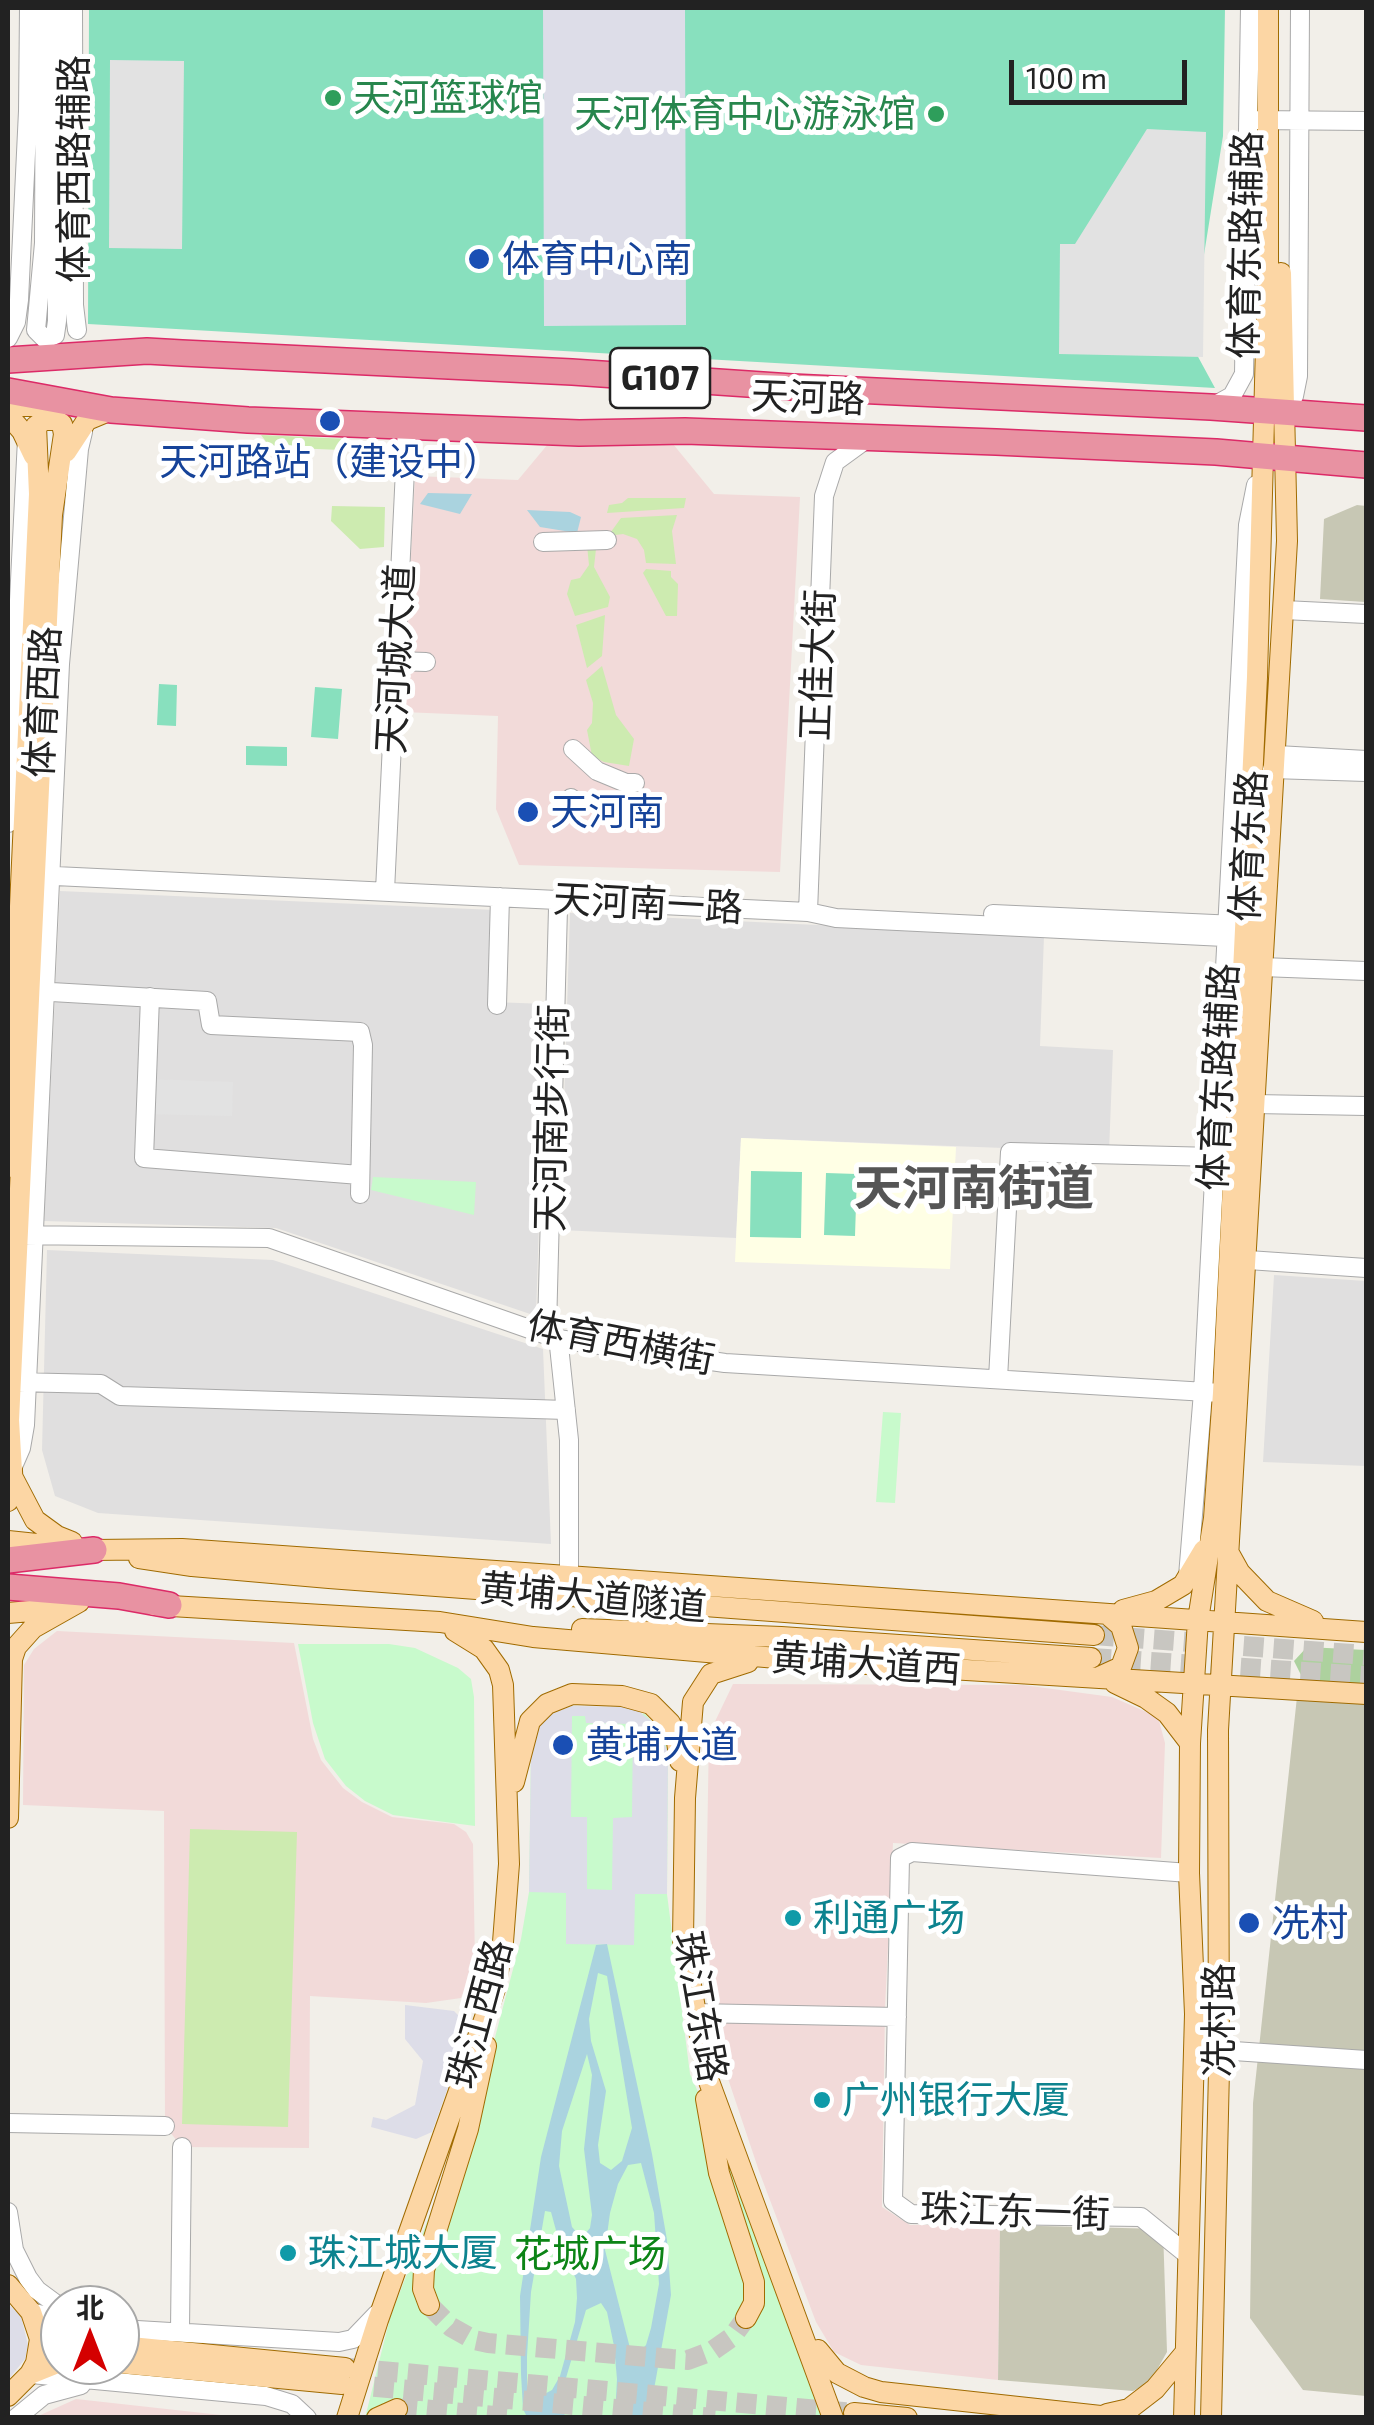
<!DOCTYPE html>
<html>
<head>
<meta charset="utf-8">
<style>
  body { margin:0 }
  #map { position:relative; width:1374px; height:2425px; overflow:hidden; background:#f2efe9; font-family:"Exo 2","Noto Sans SC",sans-serif }
  canvas { display:block }
  .frame { position:absolute; inset:0; border:10px solid #222; pointer-events:none }
  .north { position:absolute; left:40px; top:2285px; width:100px; height:100px; box-sizing:border-box; background:#fff; border:2px solid #a7a7a7; border-radius:50%; rotate:0deg; font-size:28px; font-weight:700; line-height:40px; text-align:center; color:#222 }
  .north::after { content:''; display:block; margin:auto; width:35px; height:45px; background:#d40000; clip-path:polygon(50% 0,100% 100%,50% 72%,0 100%) }
  .scale { position:absolute; left:1009px; top:60px; width:178px; height:45px; box-sizing:border-box; border:5px solid #222; border-top:0; padding-left:12px; font-size:30px; line-height:35px; white-space:nowrap; color:#222; -webkit-text-stroke:8px #fff; paint-order:stroke }
</style>
</head>
<body>
<div id="map">
<canvas width="1374" height="2425"></canvas>
<div class="frame"></div>
<div class="north">北</div>
<div class="scale">100 m</div>
</div>
<script>
const ctx = document.querySelector('canvas').getContext('2d');
ctx.lineJoin = 'round';
function fill(path, color) { ctx.fillStyle = color; ctx.fill(path, 'evenodd'); }
const shape = rows => new Path2D(rows.map(r => 'M' + r).join(''));
function stroke(path, color, width, dash) { ctx.strokeStyle = color; ctx.lineWidth = width; ctx.lineCap = dash ? 'butt' : 'round'; ctx.setLineDash(dash || []); ctx.stroke(path); }
function label(font, color, halo, rows, align = 'center') {
  ctx.font = font + ' "Exo 2","Noto Sans SC",sans-serif'; ctx.lineWidth = 10; ctx.setLineDash([]); ctx.textBaseline = 'middle'; ctx.strokeStyle = halo; ctx.fillStyle = color; for (const [text, x, y, turn = 0] of rows) {
    ctx.save(); ctx.translate(x, y); ctx.rotate((+turn || 0) * Math.PI / 180); ctx.textAlign = isNaN(turn) ? turn : align; if (halo) ctx.strokeText(text, 0, 0); ctx.fillText(text, 0, 0); ctx.restore();
  }
}
const residential = shape([
  [60,891,495,910,493,1002,546,1004,536,1316,276,1228,44,1221],
  [570,913,1044,936,1040,1046,1113,1050,1109,1152,741,1138,736,1238,560,1230],
  [47,1250,273,1260,543,1349,551,1544,98,1513,55,1496,42,1450],
  [1274,1275,1366,1281,1366,1466,1263,1462]
]);
const commercial = shape([
  [553,438,673,444,714,494,800,497,780,872,519,865,496,809,498,716,403,712,415,476,518,480],
  [57,1631,294,1643,313,1739,321,1760,343,1788,362,1802,392,1817,454,1824,466,1832,473,1844,475,1964,461,1998,426,2003,310,1996,309,2148,182,2147,165,2126,164,1811,23,1805,24,1665,34,1649],
  [733,1684,1023,1685,1112,1697,1158,1717,1165,1743,1161,1858,893,1843,885,2008,882,2207,910,2225,1000,2225,998,2380,861,2365,834,2352,816,2322,759,2171,714,2037,705,1966,709,1734],
  [76,2399,239,2417,36,2417]
]);
const education = shape([
  [741,1138,956,1147,950,1269,735,1262]
]);
const construction = shape([
  [1357,505,1366,506,1365,602,1320,599,1324,519],
  [1297,1697,1366,1702,1366,2396,1303,2390,1250,2318,1253,2103],
  [1000,2225,1163,2229,1167,2352,1150,2382,1133,2391,998,2380]
]);
const grass = shape([
  [261,435,350,439,341,450,270,447],
  [628,498,686,498,684,508,607,513,609,505,622,503],
  [332,506,385,507,384,547,360,549,331,521],
  [677,515,672,531,676,564,646,563,644,550,637,539,623,534,608,536,621,518],
  [587,545,596,549,594,567,610,597,608,607,575,616,567,594,571,580,580,578,589,565],
  [646,569,671,571,671,577,678,584,677,616,666,616,643,573],
  [605,615,602,656,587,668,576,625],
  [602,666,616,715,634,739,629,766,604,762,592,756,587,730,592,723,593,703,586,680],
  [190,1829,297,1832,288,2127,182,2124]
]);
const forest = shape([
  [1307,1647,1366,1650,1366,1685,1304,1681,1294,1661]
]);
const park = shape([
  [373,1177,476,1182,474,1215,371,1190],
  [883,1412,901,1413,895,1503,876,1502],
  [298,1644,389,1644,415,1648,458,1668,471,1679,474,1697,475,1826,393,1815,365,1801,346,1786,325,1759,313,1723],
  [572,1706,645,1714,664,1737,668,1752,667,1894,690,2074,742,2190,808,2368,822,2417,365,2418,390,2318,489,2060,521,1939,529,1892,531,1750]
]);
const pitch = shape([
  [89,8,1225,8,1223,136,1190,342,1215,388,88,324],
  [159,684,177,685,176,726,157,725],
  [315,687,342,689,338,739,311,737],
  [246,746,287,747,287,766,246,765],
  [751,1171,802,1172,801,1238,750,1237],
  [826,1173,857,1174,855,1236,824,1235]
]);
const parking = shape([
  [110,60,184,61,182,249,109,248],
  [1147,129,1206,132,1203,357,1059,354,1060,244,1075,244],
  [145,1079,233,1082,232,1116,144,1114]
]);
const plaza = shape([
  [543,8,685,8,686,325,544,326],
  [572,1706,633,1707,655,1724,668,1752,667,1894,635,1894,634,1945,566,1944,566,1893,529,1892,531,1750,538,1725,547,1716],
  [572,1716,585,1716,586,1723,633,1724,632,1817,613,1818,612,1890,587,1889,587,1817,571,1817],
  [405,2005,454,2011,461,2018,465,2030,465,2040,432,2132,416,2139,371,2127,373,2117,386,2120,415,2105,423,2061,405,2039],
  [8,2304,21,2316,28,2345,25,2359,8,2380]
]);
const water = shape([
  [428,493,472,494,460,514,420,504],
  [527,510,570,512,581,517,577,533,540,527],
  [607,1944,652,2154,667,2240,671,2295,649,2417,615,2417,617,2379,614,2346,607,2312,601,2303,586,2310,561,2395,565,2417,527,2417,523,2409,521,2374,520,2296,541,2157,596,1945],
  [598,1973,607,1976,632,2128,622,2161,611,2170,600,2163,598,2145,606,2091,591,2041,589,2019],
  [587,2054,592,2075,584,2149,592,2215,590,2228,585,2234,579,2235,572,2227,559,2166,562,2131],
  [641,2163,654,2213,659,2284,651,2328,646,2345,638,2353,631,2352,605,2250,610,2213,618,2184,628,2165],
  [545,2211,551,2212,560,2245,576,2279,577,2298,575,2322,560,2376,552,2390,535,2399,527,2388,527,2356,531,2292]
]);
const majorTunnel = shape([
  [1094,1635,1366,1655],
  [1091,1658,1366,1676],
  [429,2305,451,2327,474,2340,488,2343,672,2359,688,2360,712,2351,732,2337,746,2318],
  [348,2368,854,2413],
  [344,2384,715,2418],
  [397,2409,411,2408,515,2418]
]);
const minor = shape([
  [45,8,44,243,36,330,45,339,55,335,57,321,57,8],
  [73,8,74,305,77,330],
  [1254,120,1366,121],
  [8,338,16,322,19,300,28,111,29,8],
  [1212,407,1232,396,1244,374,1250,8],
  [1284,413,1294,396,1298,376,1300,8],
  [543,542,607,540],
  [1284,610,1366,614],
  [396,661,426,662],
  [573,749,597,771,626,783,635,783],
  [1277,755,1366,760],
  [1272,769,1366,772],
  [566,804,571,798],
  [8,823,27,439],
  [34,875,808,912,836,918,1245,938],
  [385,891,407,427],
  [808,912,824,496,835,462,868,438],
  [993,914,1236,925],
  [1262,967,1366,971],
  [34,991,207,1001,211,1025,360,1032,363,1045,360,1194],
  [150,997,144,1158,360,1175],
  [497,1005,500,897],
  [1254,1104,1366,1106],
  [17,1235,269,1238,558,1339,725,1363,1223,1393],
  [1248,1260,1366,1268],
  [547,1328,558,908],
  [559,1346,569,1440,569,1576],
  [998,1379,1010,1152,1215,1157],
  [15,1382,101,1384,120,1396,566,1410],
  [11,1471,21,1448,25,1425,60,664,79,449,83,432],
  [1188,1576,1203,1392,1248,525,1256,485],
  [694,2013,897,2017],
  [1219,2050,1366,2060],
  [8,2123,165,2126],
  [8,2212,14,2250,28,2278,37,2290,60,2307],
  [1189,2256,1141,2217,911,2214,893,2201,900,1858,912,1852,1189,1873],
  [31,2312,60,2320],
  [120,2329,339,2342,353,2339,377,2314],
  [180,2331,182,2147],
  [31,2374,266,2396,292,2404,307,2418],
  [16,2418,44,2395,81,2385]
]);
const major = shape([
  [8,406,44,406],
  [8,415,22,431,34,456],
  [66,452,87,420,111,410],
  [8,1167,39,494,36,426,44,420,56,420,62,424,64,434,52,515,9,1420,13,1488,8,1501],
  [13,1478,35,1520,57,1536,72,1542],
  [8,1541,94,1550,182,1549,1366,1632],
  [1230,1555,1240,1573,1267,1601,1313,1621],
  [139,1558,192,1566,329,1578,1094,1635],
  [154,1605,440,1622,533,1637,800,1660,1366,1694],
  [1123,1610,1156,1601,1183,1585,1204,1550],
  [8,1613,53,1609],
  [582,1629,781,1637,1091,1658],
  [748,1662,711,1674,693,1702,685,1798,683,1940,707,2076,833,2418],
  [1099,1677,1121,1667,1128,1648,1121,1626,1107,1614],
  [1115,1683,1146,1698,1167,1713,1190,1743],
  [514,1782,530,1721,547,1704,572,1694,622,1696,651,1704,670,1723,676,1736,680,1761],
  [8,1818,12,1659,16,1647,33,1628,79,1602],
  [706,2099,719,2173,754,2282,754,2303,746,2318],
  [8,2285,31,2312,40,2339,36,2363,30,2374,8,2396],
  [429,2305,423,2289,424,2270,468,2129,486,2046],
  [120,2346,345,2368],
  [818,2350,837,2373,864,2387,881,2392,1119,2418],
  [120,2363,342,2384],
  [30,2374,60,2362],
  [854,2413,907,2418],
  [1107,2414,1129,2409,1155,2389,1185,2353],
  [347,2418,378,2320,495,1989,503,1942,509,1864,503,1685,499,1670,484,1649,455,1631],
  [377,2418,397,2409],
  [1184,2418,1195,2014,1189,1873,1190,1743,1198,1620,1214,1518,1223,1393,1257,677,1268,273,1268,8],
  [1211,2418,1219,2070,1218,1730,1287,541,1281,273]
]);
const highway = shape([
  [8,360,147,351,182,353,572,372,792,387,1211,407,1366,418],
  [8,391,111,410,248,420,579,433,685,431,996,442,1216,452,1366,465],
  [8,1560,94,1550],
  [8,1587,119,1596,169,1605]
]);
const markers = [
  [333,98,10,"#2e9e5b"],
  [936,114,10,"#2e9e5b"],
  [479,259,12,"#1a4fb4"],
  [330,421,12,"#1a4fb4"],
  [528,812,12,"#1a4fb4"],
  [563,1745,12,"#1a4fb4"],
  [793,1918,10,"#0f9aa8"],
  [1249,1923,12,"#1a4fb4"],
  [822,2100,10,"#0f9aa8"],
  [288,2253,10,"#0f9aa8"]
];
const shields = [
  [660,378,100]
];
const shieldNames = [
  ["G107",660,378]
];
const leisureNames = [
  ["天河篮球馆",353,98],
  ["天河体育中心游泳馆",916,114,"right"]
];
const streetNames = [
  ["体育西路辅路",74,169,-90],
  ["体育东路辅路",1246,245,-89],
  ["天河路",808,398,2],
  ["天河城大道",396,659,-87],
  ["正佳大街",818,665,-88],
  ["体育西路",43,702,-87],
  ["体育东路",1249,846,-87],
  ["天河南一路",648,904,3],
  ["体育东路辅路",1219,1077,-87],
  ["天河南步行街",552,1118,-89],
  ["体育西横街",621,1343,11],
  ["黄埔大道隧道",593,1598,5],
  ["黄埔大道西",866,1664,4],
  ["珠江东路",700,2007,80],
  ["珠江西路",480,2014,-75],
  ["冼村路",1219,2020,-90],
  ["珠江东一街",1015,2212,2]
];
const transitNames = [
  ["体育中心南",502,259],
  ["天河路站（建设中）",330,462,"center"],
  ["天河南",550,812],
  ["黄埔大道",586,1745],
  ["冼村",1272,1923]
];
const cultureNames = [
  ["利通广场",813,1918],
  ["广州银行大厦",842,2100],
  ["珠江城大厦",308,2253]
];
const parkNames = [
  ["花城广场",590,2254]
];
const districtNames = [
  ["天河南街道",974,1189]
];
fill(residential, '#e0dfdf');
fill(commercial, '#f2dad9');
fill(education, '#ffffe5');
fill(construction, '#c7c7b4');
fill(grass, '#cdebb0');
fill(forest, '#add19e');
fill(park, '#c8facc');
fill(pitch, '#88e0be');
fill(parking, '#e2e2e2');
fill(plaza, '#dddde8');
fill(water, '#aad3df');
stroke(majorTunnel, '#c8c6c1', 20, [20, 10]);
stroke(minor, '#a9a9a9', 20);
stroke(major, '#a06b00', 22);
stroke(highway, '#dc2a67', 28);
stroke(minor, '#fff', 18);
stroke(major, '#fcd6a4', 20);
stroke(highway, '#e892a2', 25);
for (const [x, y, r, color] of markers) { const dot = new Path2D(); dot.arc(x, y, r, 0, 2 * Math.PI); ctx.fillStyle = color; ctx.fill(dot); stroke(dot, '#fff', 4); }
for (const [x, y, w] of shields) { const box = new Path2D(); box.roundRect(x - w / 2, y - 30, w, 60, 8); ctx.fillStyle = '#fff'; ctx.fill(box); stroke(box, '#222', 2.5); }
label('bold 35px', '#222', null, shieldNames);
label('38px', '#27864d', '#fff', leisureNames, 'left');
label('38px', '#222', '#fff', streetNames);
label('38px', '#164399', '#fff', transitNames, 'left');
label('38px', '#0d838f', '#fff', cultureNames, 'left');
label('38px', '#0c8416', '#fff', parkNames);
label('bold 48px', '#555', '#fff', districtNames);
</script>
</body>
</html>
